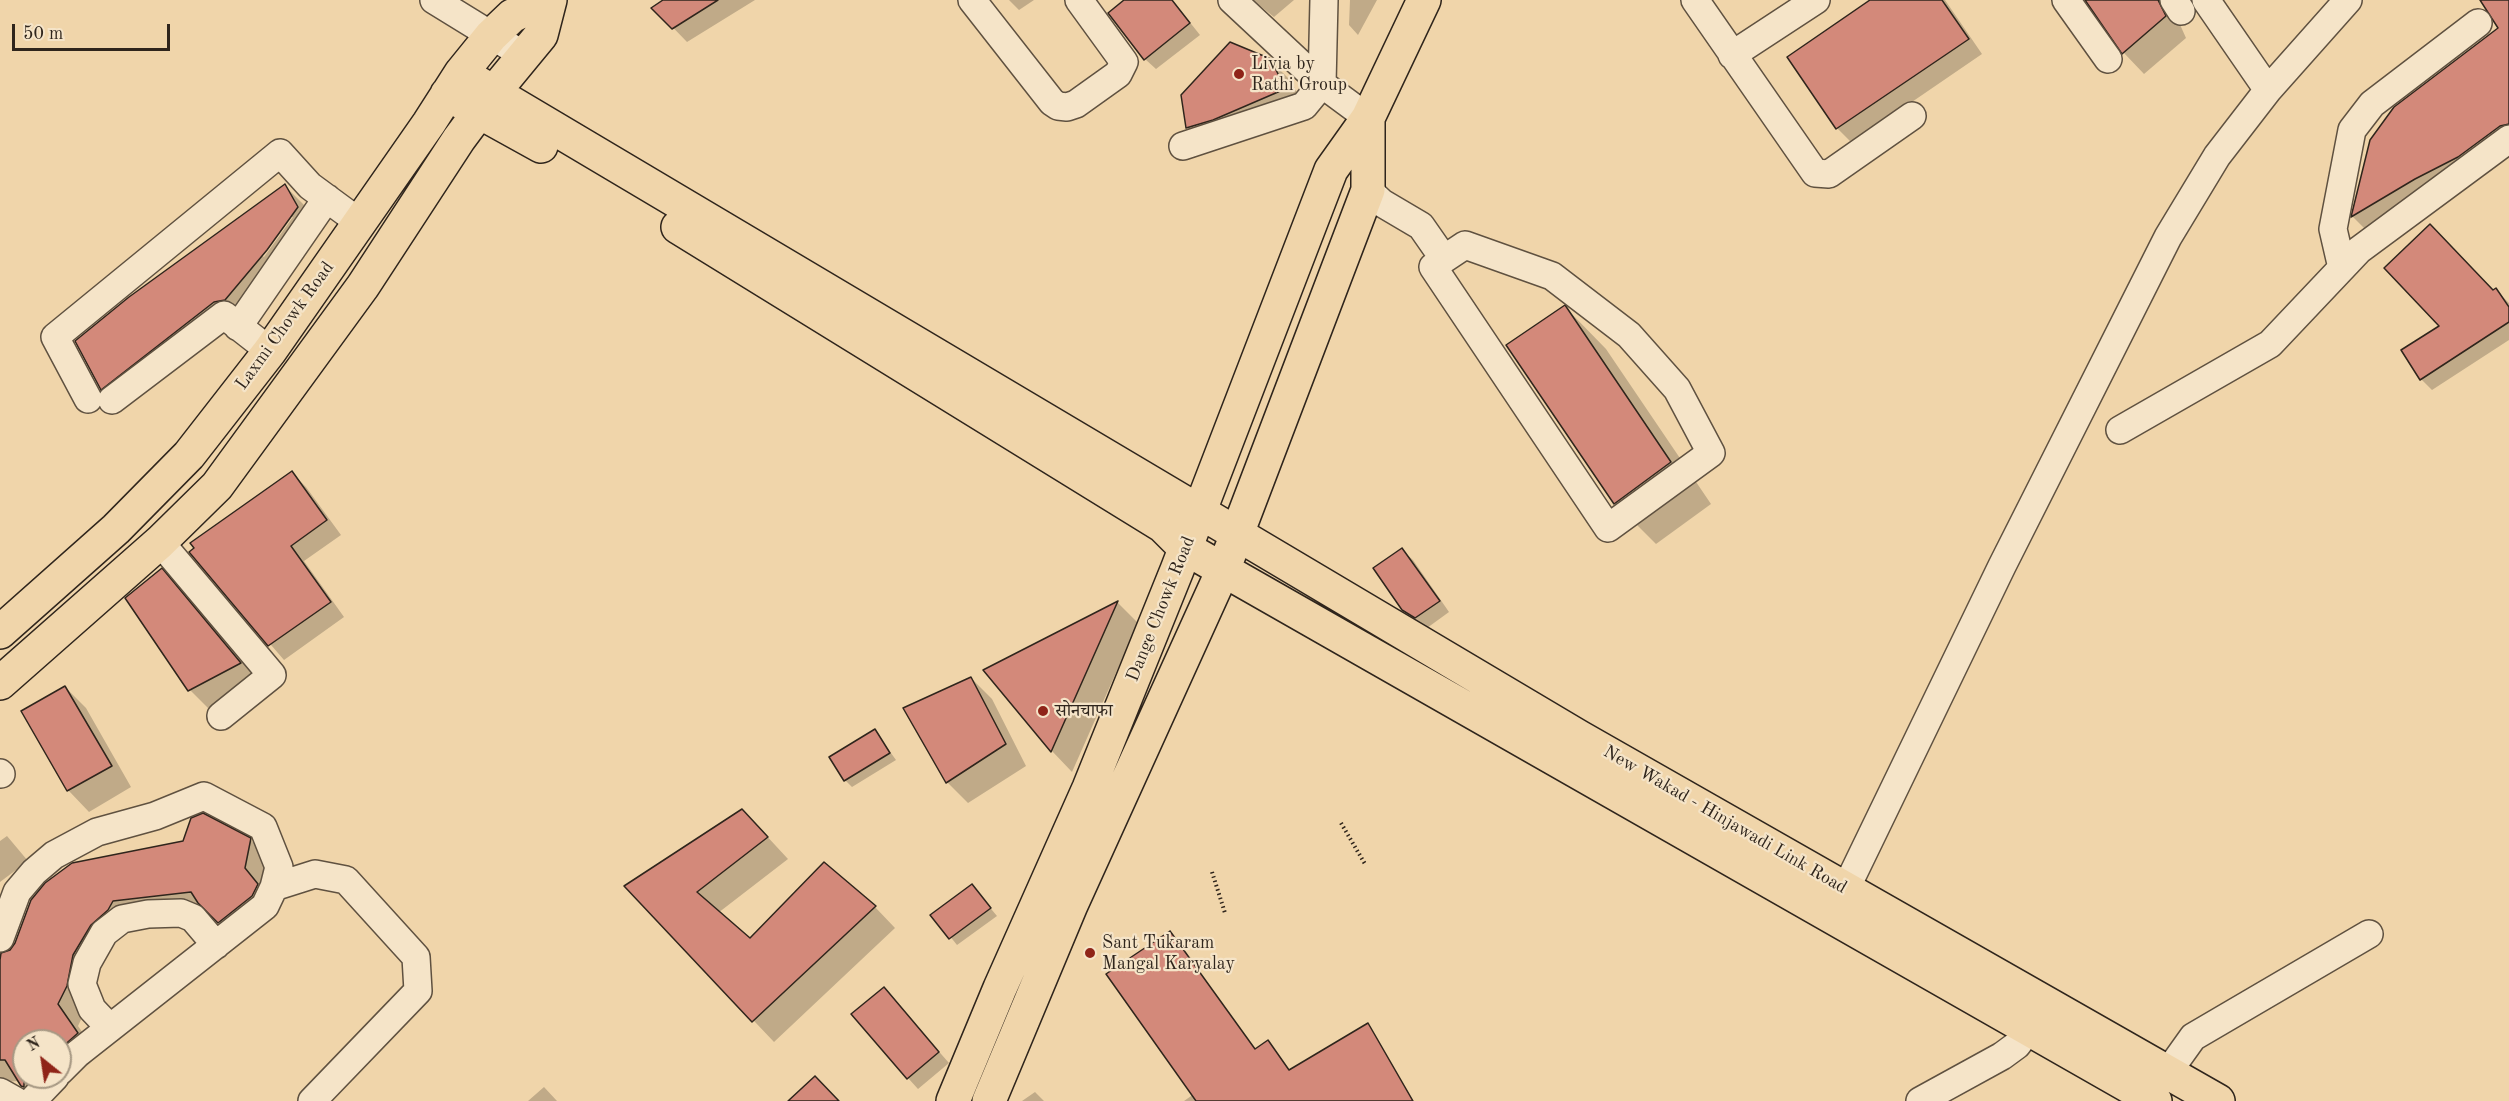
<!DOCTYPE html>
<html>
<head>
<meta charset="utf-8">
<style>
  body { margin:0 }
  #map { position:relative; width:2509px; height:1101px; overflow:hidden; background:#f0d5aa; font-family:"Old Standard TT",serif }
  canvas { display:block }
  .north { position:absolute; left:12px; top:1029px; width:60px; height:60px; box-sizing:border-box; background:#f5e4c8; border:2px solid #a69883; border-radius:50%; rotate:330deg; font-size:16px; font-weight:700; line-height:24px; text-align:center; color:#2f251c }
  .north::after { content:''; display:block; margin:auto; width:21px; height:27px; background:#8f2418; clip-path:polygon(50% 0,100% 100%,50% 72%,0 100%) }
  .scale { position:absolute; left:12px; top:24px; width:158px; height:27px; box-sizing:border-box; border:3px solid #2f251c; border-top:0; padding-left:8px; font-size:18px; line-height:21px; white-space:nowrap; color:#2f251c; -webkit-text-stroke:4px #f5e4c8; paint-order:stroke }
</style>
</head>
<body>
<div id="map">
<canvas width="2509" height="1101"></canvas>
<div class="north">N</div>
<div class="scale">50 m</div>
</div>
<script>
const ctx = document.querySelector('canvas').getContext('2d');
ctx.lineJoin = 'round';
function fill(path, color) { ctx.fillStyle = color; ctx.fill(path, 'evenodd'); }
const shape = rows => new Path2D(rows.map(r => 'M' + r).join(''));
function stroke(path, color, width, dash) { ctx.strokeStyle = color; ctx.lineWidth = width; ctx.lineCap = dash ? 'butt' : 'round'; ctx.setLineDash(dash || []); ctx.stroke(path); }
function label(font, color, halo, rows, align = 'center') {
  ctx.font = font + ' "Old Standard TT","Noto Serif Devanagari",serif'; ctx.lineWidth = 4.5; ctx.setLineDash([]); ctx.textBaseline = 'middle'; ctx.strokeStyle = halo; ctx.fillStyle = color; for (const [text, x, y, turn = 0] of rows) {
    ctx.save(); ctx.translate(x, y); ctx.rotate((+turn || 0) * Math.PI / 180); ctx.textAlign = isNaN(turn) ? turn : align; if (halo) ctx.strokeText(text, 0, 0); ctx.fillText(text, 0, 0); ctx.restore();
  }
}
const shadow = shape([
  [666,0,755,0,687,42,654,8],
  [1009,0,1034,0,1019,10],
  [1126,0,1172,0,1200,35,1156,69,1145,59],
  [1245,0,1294,0,1274,17,1259,5,1251,5],
  [1350,0,1377,0,1358,35,1349,25],
  [1873,0,1945,0,1982,54,1852,143,1837,128,1789,57],
  [2086,0,2169,0,2186,38,2144,74,2124,53],
  [2481,0,2509,0,2509,151,2371,235,2353,217,2371,140,2500,28],
  [1271,61,1292,82,1304,110,1208,149,1187,128,1183,95],
  [285,186,306,207,236,323,123,409,102,389],
  [289,217,293,217,264,257,261,255],
  [2496,290,2509,303,2509,340,2432,390,2421,379,2403,351],
  [1566,308,1606,349,1711,504,1656,544,1615,503,1509,345],
  [292,473,306,487,341,535,304,561,344,617,284,660,191,552],
  [1402,550,1413,560,1449,612,1427,628,1415,621,1404,609],
  [162,570,182,591,261,684,211,711,190,690,127,598],
  [1118,603,1138,623,1072,772,1052,751,985,671],
  [971,678,992,699,1026,766,968,803,947,782],
  [65,687,86,708,131,787,89,812,69,791,23,712],
  [875,731,896,760,852,787,845,780],
  [763,832,788,859,718,913,750,940,875,907,895,928,774,1042,626,886],
  [7,836,28,861,0,882,0,841],
  [250,839,271,861,278,906,273,917,240,943,210,912,134,921,128,931,115,942,94,977,87,1007,78,1026,98,1055,51,1101,39,1101,21,1081,0,1082,0,967,16,945],
  [24,1041,60,1041,60,1077,24,1077],
  [972,886,997,916,957,945,933,915],
  [884,989,949,1063,918,1089,908,1078],
  [1368,1025,1413,1101,1184,1101,1255,1051,1289,1071],
  [544,1087,557,1101,528,1101],
  [1035,1092,1044,1101,1022,1101]
]);
const building = shape([
  [663,0,718,0,672,29,651,8,663,0],
  [1124,0,1172,0,1190,23,1144,60,1108,13,1124,0],
  [1870,0,1942,0,1969,39,1836,129,1787,57,1870,0],
  [2085,0,2158,0,2166,16,2122,54,2085,0],
  [2480,0,2509,0,2509,124,2500,126,2458,157,2415,179,2351,217,2370,140,2394,107,2498,28,2480,0],
  [1230,42,1271,59,1285,89,1213,120,1186,128,1181,95,1230,42],
  [285,184,298,207,267,250,225,300,214,302,101,390,75,341,129,297,285,184],
  [2430,224,2493,290,2496,288,2509,307,2509,322,2420,380,2401,350,2439,326,2384,268,2430,224],
  [1565,305,1671,462,1614,504,1506,345,1565,305],
  [292,471,327,520,291,546,331,602,268,646,189,552,194,548,190,543,292,471],
  [1402,548,1440,601,1415,618,1402,610,1373,568,1402,548],
  [162,568,241,663,188,691,125,598,162,568],
  [1118,601,1051,752,983,670,1118,601],
  [971,677,1006,744,946,783,903,708,971,677],
  [65,686,112,766,67,791,21,711,65,686],
  [875,729,890,753,844,781,829,757,875,729],
  [742,809,768,837,697,892,750,938,824,862,876,906,752,1022,624,886,742,809],
  [203,813,251,838,245,868,258,884,252,896,218,923,198,903,191,892,113,901,108,910,91,925,73,955,67,986,58,1004,78,1033,60,1049,60,1041,24,1041,24,1087,21,1086,5,1060,0,1060,0,960,1,953,10,950,15,943,31,900,45,883,72,863,183,841,191,818,203,813],
  [972,884,991,908,949,939,930,915,972,884],
  [1170,931,1255,1049,1268,1040,1289,1070,1368,1023,1413,1101,1196,1101,1106,974,1170,931],
  [884,987,939,1052,907,1079,851,1014,884,987],
  [815,1076,839,1101,788,1101,815,1076]
]);
const path = shape([
  [1341,823,1365,864],
  [1212,872,1225,913]
]);
const minor = shape([
  [434,0,525,56],
  [972,0,1052,102,1058,106,1067,107,1076,104,1118,74,1124,62,1079,0],
  [1232,0,1322,84,1368,118],
  [1695,0,1815,173,1829,174,1912,116],
  [2066,0,2108,59],
  [2174,0,2181,11],
  [2206,0,2268,90],
  [1732,55,1816,0],
  [1183,146,1304,106,1322,84,1324,0],
  [1368,190,1382,203,1421,226,1444,259,1465,245,1552,276,1629,335,1677,389,1711,453,1608,528,1433,267,1444,259],
  [2342,268,2333,229,2352,130,2372,104,2478,23],
  [238,327,327,198],
  [88,399,55,337,280,153,310,186,359,222],
  [112,400,224,315,270,351],
  [2120,430,2270,344,2359,250,2509,139],
  [160,542,272,675,221,716],
  [0,773,1,774],
  [274,887,315,874,346,880,416,957,418,991,312,1101],
  [1837,907,2002,566,2168,237,2217,156,2268,90,2348,0],
  [0,938,17,892,34,872,54,855,97,832,155,816,204,796,263,827,279,867,274,887,265,906,77,1054,60,1071],
  [110,1028,92,1009,82,984,87,963,104,933,122,919,148,914,181,913,193,918,216,945],
  [2168,1072,2193,1037,2369,934],
  [0,1092,16,1101],
  [32,1101,55,1077],
  [1920,1101,2002,1056,2017,1045,2029,1029]
]);
const major = shape([
  [461,73,1579,737,2218,1101],
  [447,94,541,146],
  [678,227,1163,526,1185,548,2155,1101],
  [0,632,116,529,189,455,270,351,429,123,461,73,491,36,512,16,543,0],
  [0,683,160,542,217,486,363,286,459,139,494,92,541,35,550,0],
  [953,1101,1000,988,1089,788,1177,570,1331,170,1368,118,1424,0],
  [989,1101,1071,905,1224,568,1368,190,1368,118]
]);
const markers = [
  [1239,74,6,"#8f2418"],
  [1043,711,6,"#8f2418"],
  [1090,953,6,"#8f2418"]
];
const poiNames = [
  ["Livia by",1251,64],
  ["Rathi Group",1251,85],
  ["सोनचाफा",1055,711],
  ["Sant Tukaram",1102,943],
  ["Mangal Karyalay",1102,964]
];
const streetNames = [
  ["Laxmi Chowk Road",285,326,-54],
  ["Dange Chowk Road",1161,609,-68],
  ["New Wakad - Hinjawadi Link Road",1725,820,30]
];
fill(shadow, '#0003');
fill(building, '#d3897a');
stroke(building, '#2f251c', 1.5);
stroke(minor, '#5f5140', 30);
stroke(major, '#2f251c', 36);
stroke(path, '#2f251c', 4, [1.5, 3]);
stroke(minor, '#f5e4c8', 27);
stroke(major, '#f0d5aa', 33);
for (const [x, y, r, color] of markers) { const dot = new Path2D(); dot.arc(x, y, r, 0, 2 * Math.PI); ctx.fillStyle = color; ctx.fill(dot); stroke(dot, '#f5e4c8', 2); }
label('18px', '#2f251c', '#f5e4c8', poiNames, 'left');
label('18px', '#2f251c', '#f5e4c8', streetNames);
</script>
</body>
</html>
